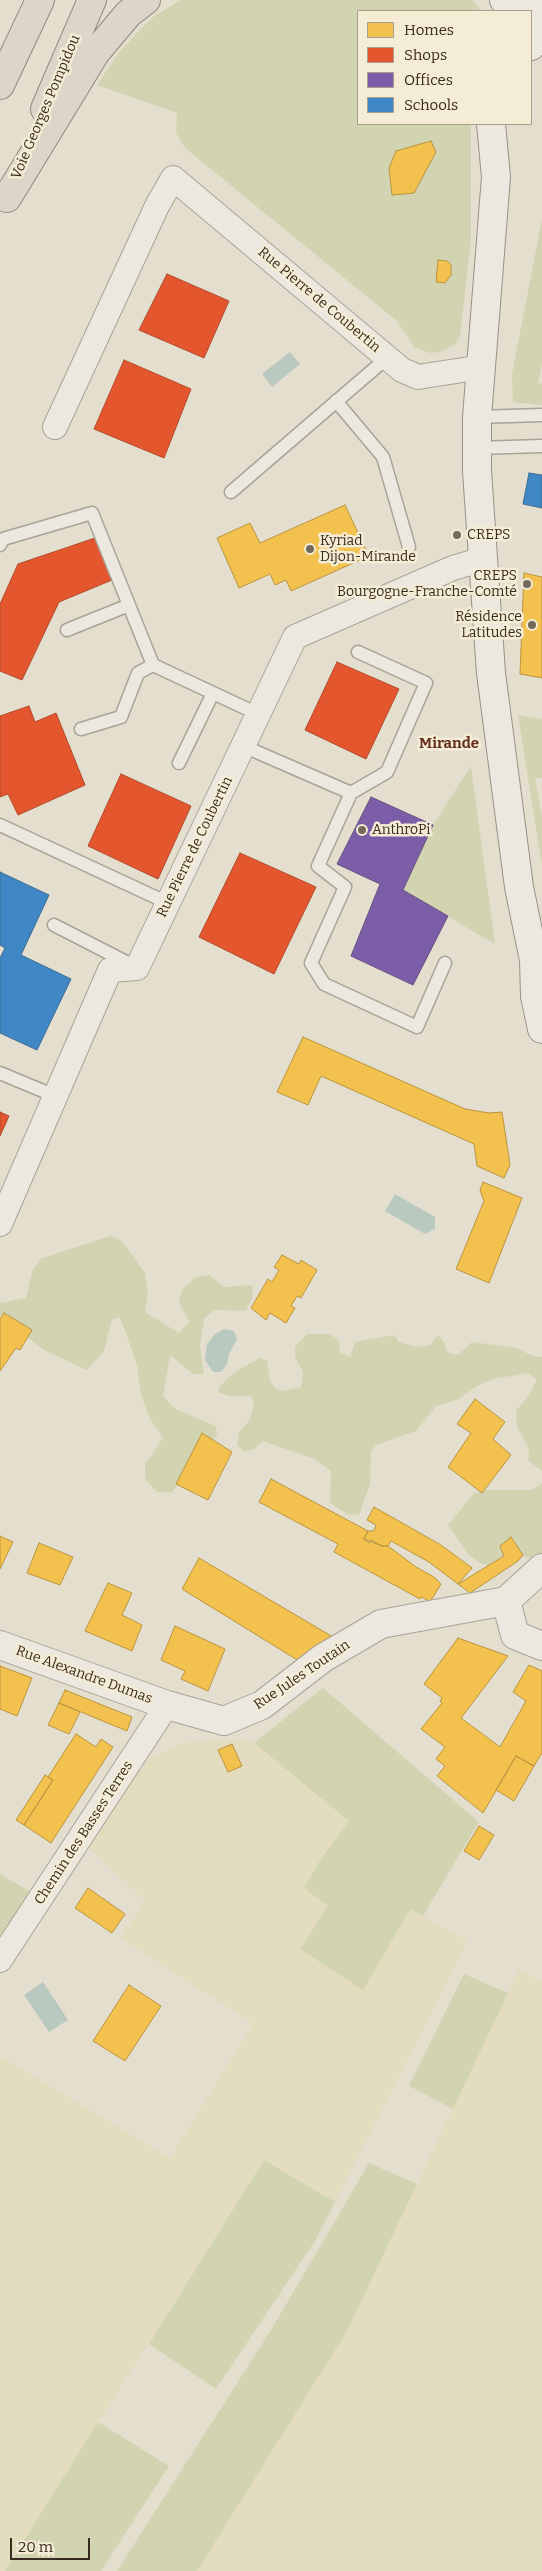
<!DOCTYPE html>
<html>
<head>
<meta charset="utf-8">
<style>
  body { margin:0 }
  #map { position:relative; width:542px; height:2571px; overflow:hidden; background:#e4dece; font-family:Bitter,serif }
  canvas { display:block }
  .legend { position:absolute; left:357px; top:10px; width:175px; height:115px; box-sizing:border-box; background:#f4ecd5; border:1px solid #a99f8c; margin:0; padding:6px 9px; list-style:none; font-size:15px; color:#382b1f }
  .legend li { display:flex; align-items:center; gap:10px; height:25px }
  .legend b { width:25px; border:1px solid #a99f8c }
  .scale { position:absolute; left:10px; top:2538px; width:80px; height:22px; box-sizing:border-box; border:2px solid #382b1f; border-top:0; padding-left:6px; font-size:15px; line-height:18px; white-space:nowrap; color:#382b1f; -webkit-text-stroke:4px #f4ecd5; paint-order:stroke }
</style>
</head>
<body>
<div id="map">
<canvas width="542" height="2571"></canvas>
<ul class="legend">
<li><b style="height:14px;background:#f2c14e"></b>Homes</li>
<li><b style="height:14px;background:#e4572e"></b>Shops</li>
<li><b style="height:14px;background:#7b5ea7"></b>Offices</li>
<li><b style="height:14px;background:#3f88c5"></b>Schools</li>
</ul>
<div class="scale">20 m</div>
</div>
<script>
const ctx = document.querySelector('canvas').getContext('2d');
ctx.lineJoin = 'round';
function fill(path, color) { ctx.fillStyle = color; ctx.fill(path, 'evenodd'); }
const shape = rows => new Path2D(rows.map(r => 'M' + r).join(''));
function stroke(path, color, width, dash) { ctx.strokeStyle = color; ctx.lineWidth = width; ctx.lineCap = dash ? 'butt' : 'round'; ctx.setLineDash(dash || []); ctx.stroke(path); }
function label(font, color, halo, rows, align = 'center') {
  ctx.font = font + ' Bitter,serif'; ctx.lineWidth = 5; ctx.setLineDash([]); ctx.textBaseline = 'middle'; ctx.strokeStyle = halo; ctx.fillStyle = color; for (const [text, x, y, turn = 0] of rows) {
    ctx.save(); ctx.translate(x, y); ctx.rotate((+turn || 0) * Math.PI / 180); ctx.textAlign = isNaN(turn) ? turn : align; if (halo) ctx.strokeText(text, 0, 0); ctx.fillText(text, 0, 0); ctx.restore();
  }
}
const farmland = shape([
  [236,1740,254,1743,349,1821,322,1857,304,1888,328,1905,300,1949,410,1909,468,1941,335,2202,264,2160,5,2571,0,2571,0,2056,170,2158,253,2024,121,1938,145,1901,88,1846,132,1779,151,1757,183,1743],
  [519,1969,542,1982,542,2571,197,2571,347,2331]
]);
const green = shape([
  [181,0,473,0,481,11,358,11,358,124,471,124,471,239,460,336,454,345,440,352,430,353,414,347,397,321,185,148,176,133,177,113,97,85,117,55,136,34,153,17],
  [542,219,542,364,538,384,542,383,542,405,513,402,512,374],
  [518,715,542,719,542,778,535,778,542,817,542,866],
  [471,766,495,944,403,890,433,825],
  [110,1236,121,1240,145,1273,148,1293,145,1312,179,1333,189,1322,179,1302,182,1290,196,1277,209,1275,224,1287,252,1285,253,1296,246,1311,215,1310,204,1319,200,1346,204,1374,193,1374,170,1355,163,1396,175,1409,216,1426,217,1435,172,1492,157,1492,145,1479,145,1464,163,1438,149,1417,141,1395,137,1365,120,1317,112,1320,104,1351,87,1370,44,1350,0,1316,0,1303,26,1298,32,1272,40,1259],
  [307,1334,330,1334,339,1340,340,1352,350,1357,355,1342,394,1335,399,1342,416,1347,430,1345,438,1335,444,1342,448,1353,458,1355,472,1342,516,1348,533,1356,542,1357,542,1471,528,1460,529,1449,517,1427,516,1411,530,1393,537,1380,528,1373,493,1379,477,1386,459,1399,436,1406,416,1431,376,1445,371,1452,370,1484,359,1515,347,1514,330,1503,331,1471,314,1459,263,1441,254,1449,244,1452,237,1445,239,1432,249,1421,254,1405,251,1396,231,1396,219,1393,219,1387,233,1373,260,1358,267,1360,270,1380,275,1388,281,1391,301,1387,303,1372,295,1357,295,1347],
  [542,1483,542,1553,528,1558,518,1554,496,1567,480,1563,468,1554,448,1525,474,1493,487,1490,532,1490],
  [323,1688,479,1822,423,1916,410,1909,363,1990,300,1949,328,1906,304,1888,322,1857,349,1821,254,1743],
  [0,1874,34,1894,0,1947],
  [464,1974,508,1993,453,2109,409,2086],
  [264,2160,335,2202,315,2241,216,2389,149,2344],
  [369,2163,417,2184,347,2331,197,2571,117,2571,271,2330],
  [98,2422,169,2466,101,2571,5,2571]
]);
const water = shape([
  [290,352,300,364,272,387,262,374],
  [395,1194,435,1217,435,1229,425,1234,385,1211],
  [224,1329,234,1331,237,1339,229,1354,227,1364,221,1372,213,1372,205,1360,207,1344,215,1334],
  [43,1982,68,2020,49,2032,24,1995]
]);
const homes = shape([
  [431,141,436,152,414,193,392,195,389,168,396,151,431,141],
  [438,260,447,261,451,265,451,275,445,283,436,282,438,260],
  [345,505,369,556,291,591,286,580,275,585,270,574,239,588,217,538,250,523,260,543,345,505],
  [524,573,542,577,542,678,520,674,524,573],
  [303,1037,465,1109,489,1113,502,1112,510,1165,504,1178,477,1166,474,1144,321,1076,308,1105,277,1092,303,1037],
  [483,1182,522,1198,489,1283,456,1269,484,1201,480,1190,483,1182],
  [282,1255,299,1264,301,1260,317,1270,301,1298,297,1296,291,1306,295,1308,286,1323,270,1313,266,1320,251,1308,268,1279,272,1282,279,1270,274,1267,282,1255],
  [4,1313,32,1330,20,1350,16,1348,0,1371,0,1319,4,1313],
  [475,1399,505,1422,493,1439,511,1455,482,1493,448,1467,471,1433,457,1424,475,1399],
  [202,1433,232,1452,208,1500,176,1484,202,1433],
  [271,1479,368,1531,364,1539,382,1546,388,1546,416,1567,434,1577,441,1584,430,1602,422,1597,420,1599,334,1552,338,1544,259,1502,271,1479],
  [374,1507,441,1545,472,1568,458,1584,429,1562,391,1541,388,1546,382,1546,371,1540,369,1543,364,1539,368,1531,374,1531,376,1525,367,1520,374,1507],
  [0,1536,13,1542,0,1569,0,1536],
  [511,1537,523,1555,518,1561,470,1593,458,1584,504,1556,500,1546,511,1537],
  [39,1543,73,1557,60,1585,27,1573,39,1543],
  [199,1558,333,1637,299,1661,182,1589,199,1558],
  [108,1583,132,1593,122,1615,142,1625,132,1651,85,1631,108,1583],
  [175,1626,225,1649,208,1691,181,1679,185,1671,161,1660,175,1626],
  [458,1638,508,1656,461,1718,500,1747,526,1701,513,1692,529,1665,542,1671,542,1753,534,1766,516,1756,483,1813,437,1776,445,1766,436,1759,445,1747,421,1729,442,1703,440,1701,442,1698,424,1684,458,1638],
  [0,1666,32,1678,17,1716,0,1709,0,1666],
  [65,1690,132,1717,127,1731,59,1703,65,1690],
  [59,1703,80,1712,69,1734,48,1725,59,1703],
  [76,1734,96,1747,101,1739,113,1747,51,1843,24,1825,53,1780,48,1777,76,1734],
  [232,1744,242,1766,228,1772,218,1750,232,1744],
  [516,1756,534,1766,514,1801,496,1790,516,1756],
  [45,1775,53,1780,24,1825,16,1820,45,1775],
  [479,1826,494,1835,479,1860,464,1851,479,1826],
  [88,1888,125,1914,112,1933,75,1908,88,1888],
  [129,1985,161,2006,125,2061,93,2041,129,1985]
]);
const shops = shape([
  [167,274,229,301,204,358,139,330,167,274],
  [124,360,191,389,164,458,94,429,124,360],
  [95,538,112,580,59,602,22,680,0,671,0,604,18,564,95,538],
  [337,662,399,689,366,759,305,730,337,662],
  [29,706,35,722,56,713,85,785,18,815,8,794,0,797,0,716,29,706],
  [121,774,191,806,158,879,88,846,121,774],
  [240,853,316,887,274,974,199,937,240,853],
  [0,1112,9,1116,0,1136,0,1112]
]);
const offices = shape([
  [371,797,433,825,403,890,448,916,413,985,351,956,380,884,337,864,371,797]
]);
const schools = shape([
  [529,473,542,475,542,508,523,504,529,473],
  [0,872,49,895,21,955,71,979,37,1050,0,1033,0,958,5,948,0,945,0,872]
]);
const service = shape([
  [336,401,383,457,409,547],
  [477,417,542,415],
  [476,448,542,446],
  [231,492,388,357],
  [0,545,3,539,92,513,153,665,258,714],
  [67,630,129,605],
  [81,729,121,717,138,673,153,665],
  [243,746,351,793,318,866,345,887,311,963,324,984,417,1027,445,963],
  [179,763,213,693],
  [351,793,387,772,426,683,358,652],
  [0,825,168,903],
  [54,925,132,965],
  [0,1073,55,1096]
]);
const minor = shape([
  [55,427,157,206,173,178,402,370,418,377,482,367],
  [0,1224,110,970,137,968,295,637,453,568,483,559],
  [0,1960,167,1705]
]);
const tertiary = shape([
  [506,1601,515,1635,542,1646],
  [0,1645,167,1705,224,1721,262,1705,323,1658,381,1624,506,1601,542,1568]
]);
const secondary = shape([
  [504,0,520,7,542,8],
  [531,46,542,26],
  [491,124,496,177,477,417,477,471,491,673,519,887,534,960,535,996,542,1029]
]);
const trunk = shape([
  [0,85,40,0],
  [45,109,92,0],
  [7,198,96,52,128,14,146,0]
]);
const markers = [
  [457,535,5,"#746a5c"],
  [310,549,5,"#746a5c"],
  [527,584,5,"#746a5c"],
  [532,625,5,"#746a5c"],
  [362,830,5,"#746a5c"]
];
const streetNames = [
  ["Voie Georges Pompidou",46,107,-67],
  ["Rue Pierre de Coubertin",319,300,40],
  ["Rue Pierre de Coubertin",195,847,-64],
  ["Rue Alexandre Dumas",84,1675,20],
  ["Rue Jules Toutain",302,1675,-34],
  ["Chemin des Basses Terres",84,1833,-57]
];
const poiNames = [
  ["CREPS",467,535],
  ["Kyriad",320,541],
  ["Dijon-Mirande",320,557],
  ["CREPS",517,576,"right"],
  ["Bourgogne-Franche-Comté",517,592,"right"],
  ["Résidence",522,617,"right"],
  ["Latitudes",522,633,"right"],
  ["AnthroPi",372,830]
];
const neighbourhoodNames = [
  ["Mirande",449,744]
];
fill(farmland, '#e3dcbf');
fill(green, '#d2d4b1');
fill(water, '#b9c9bf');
fill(homes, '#f2c14e');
stroke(homes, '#ba9440', 1);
fill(shops, '#e4572e');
stroke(shops, '#b04a2a', 1);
fill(offices, '#7b5ea7');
stroke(offices, '#674f7e', 1);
fill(schools, '#3f88c5');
stroke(schools, '#3d6c93', 1);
stroke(service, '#a9a397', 15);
stroke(minor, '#a9a397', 26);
stroke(tertiary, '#a9a397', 30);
stroke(secondary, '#999287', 30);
stroke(trunk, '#8f887e', 30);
stroke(service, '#ece8df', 12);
stroke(minor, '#ece8df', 24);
stroke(tertiary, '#ece8df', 28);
stroke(secondary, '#ece8df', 28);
stroke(trunk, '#ddd6c8', 28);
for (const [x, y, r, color] of markers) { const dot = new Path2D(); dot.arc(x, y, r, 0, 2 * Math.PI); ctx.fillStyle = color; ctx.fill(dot); stroke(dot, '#f4ecd5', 2); }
label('14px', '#382b1f', '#f4ecd5', streetNames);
label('14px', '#382b1f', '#f4ecd5', poiNames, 'left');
label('bold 15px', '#632f20', '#f4ecd5', neighbourhoodNames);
</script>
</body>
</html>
